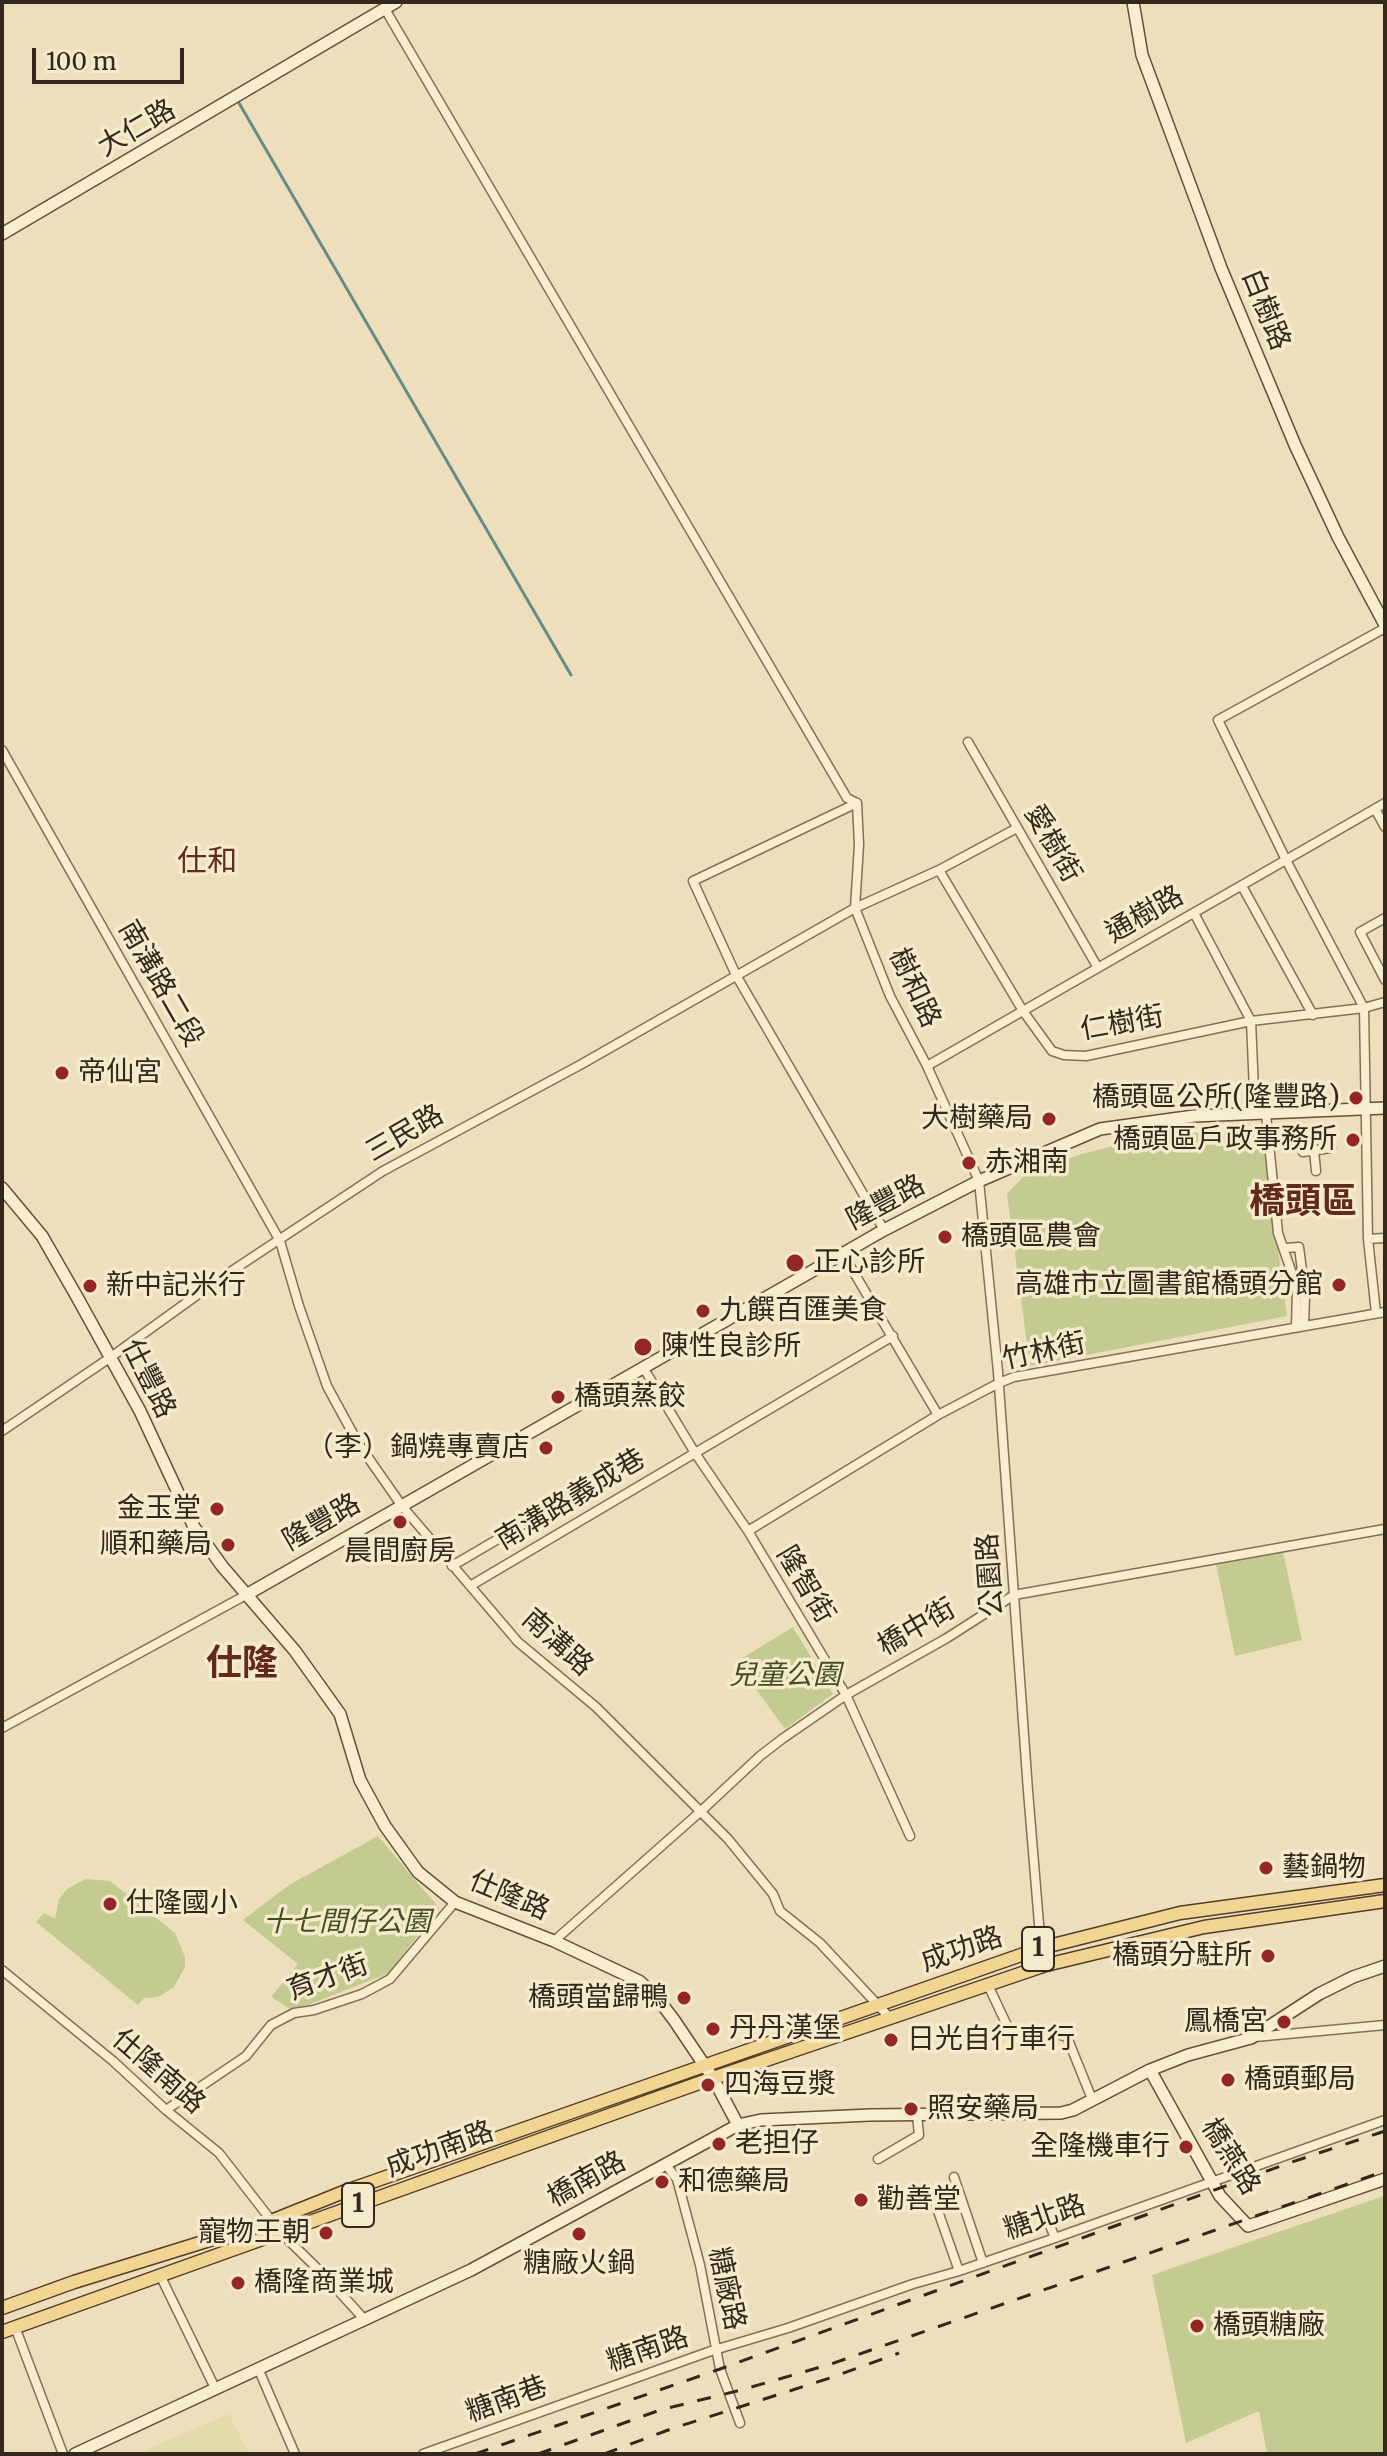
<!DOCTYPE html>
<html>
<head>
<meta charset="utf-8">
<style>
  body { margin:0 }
  #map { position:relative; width:1387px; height:2456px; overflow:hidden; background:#eddfbc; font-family:Merriweather,serif }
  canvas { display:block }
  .frame { position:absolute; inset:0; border:4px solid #34271b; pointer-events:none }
  .scale { position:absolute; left:32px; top:48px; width:152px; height:36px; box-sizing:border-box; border:4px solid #34271b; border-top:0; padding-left:10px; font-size:24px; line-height:28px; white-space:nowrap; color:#34271b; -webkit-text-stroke:6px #f5eacc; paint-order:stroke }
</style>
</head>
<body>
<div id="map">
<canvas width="1387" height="2456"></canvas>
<div class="frame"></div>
<div class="scale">100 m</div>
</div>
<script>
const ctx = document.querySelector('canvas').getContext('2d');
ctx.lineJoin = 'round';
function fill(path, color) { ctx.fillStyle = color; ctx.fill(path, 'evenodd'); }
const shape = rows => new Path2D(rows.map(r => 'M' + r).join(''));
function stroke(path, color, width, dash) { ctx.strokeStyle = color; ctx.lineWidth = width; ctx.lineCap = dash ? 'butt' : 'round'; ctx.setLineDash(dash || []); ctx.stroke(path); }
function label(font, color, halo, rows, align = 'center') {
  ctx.font = font + ' Merriweather,"Noto Sans TC",serif'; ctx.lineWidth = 7; ctx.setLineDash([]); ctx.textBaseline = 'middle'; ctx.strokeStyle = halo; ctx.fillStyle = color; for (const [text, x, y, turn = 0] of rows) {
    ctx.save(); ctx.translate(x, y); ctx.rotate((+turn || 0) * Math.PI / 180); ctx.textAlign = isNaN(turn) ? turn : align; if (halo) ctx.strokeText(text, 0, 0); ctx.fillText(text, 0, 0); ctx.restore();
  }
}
const farmland = shape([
  [229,2414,249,2454,136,2454]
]);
const green = shape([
  [1204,1132,1262,1132,1287,1316,1030,1366,1007,1194,1023,1177,1078,1155,1137,1140],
  [1283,1552,1302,1640,1235,1656,1216,1564],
  [793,1627,833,1694,785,1729,736,1662],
  [378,1836,439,1908,389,1973,308,2005,290,2009,271,1997,298,1964,243,1920,289,1885],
  [86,1879,110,1881,175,1933,185,1957,185,1967,174,1987,158,1997,144,1998,138,2005,36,1922,44,1913,55,1919,59,1899,67,1889],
  [1384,2196,1385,2454,1267,2454,1259,2411,1186,2443,1152,2275]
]);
const stream = shape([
  [239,103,571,675]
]);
const street = shape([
  [385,9,847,798,857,803],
  [968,742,1098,968],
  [2,750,280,1241,299,1306,327,1386,358,1443,402,1506,518,1642,596,1707,728,1839,773,1894,780,1911,820,1943,890,2018],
  [857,803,859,845,855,908,890,996,927,1066,979,1181,998,1372,1028,1791,1041,1948,1046,1965],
  [857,803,693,881,736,975,884,1230],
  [1375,809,1385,827],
  [939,870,1023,1011,1052,1051,1064,1055,1086,1056,1251,1021,1364,1008,1385,1002],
  [1242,886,1313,1015],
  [1194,913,1251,1021,1255,1114],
  [1385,918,1360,932,1385,980],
  [927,1066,1385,803],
  [1266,1114,1278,1233,1297,1288,1296,1327],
  [1302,1133,1329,1130],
  [1314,1150,1316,1171],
  [1303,1152,1331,1148],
  [1368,1239,1385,1238],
  [1286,1248,1299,1247,1305,1295,1304,1326],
  [843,1254,938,1415],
  [1376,1313,1368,1239,1364,1008,1286,860,1218,720,1385,628],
  [643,1367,695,1453,748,1531,846,1695,910,1836],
  [2,1431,111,1357,218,1280,383,1171,580,1065,855,908,939,870,1017,828],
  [748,1531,938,1415,999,1383,1014,1377,1385,1312],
  [452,1566,585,1488],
  [470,1586,893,1336],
  [2,1728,246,1595],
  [554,1941,700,1812,760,1756,782,1739,846,1695,947,1638,1014,1595,1385,1529],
  [2,1970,113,2061,166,2110,219,2153,281,2233,325,2276,364,2319],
  [988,1985,1012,2036,1020,2042,1030,2043,1058,2034,1067,2037,1092,2099],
  [1255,2037,1385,2025],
  [166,2110,246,2056,271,2025,294,2013,314,2010,362,1994,390,1979,455,1902],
  [878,2159,919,2135,917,2115],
  [666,2165,677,2179,700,2265,720,2369,740,2423],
  [954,2177,983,2263],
  [931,2191,959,2271],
  [1042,2206,1055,2238],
  [160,2275,215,2388],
  [15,2327,63,2454],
  [258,2368,295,2454],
  [423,2454,711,2351,788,2328,913,2284,959,2271,1055,2238,1385,2120]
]);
const secondary = shape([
  [1133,2,1142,55,1221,268,1295,445,1338,537,1385,625],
  [2,234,396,2],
  [2,1188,42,1236,77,1297,140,1411,194,1527,222,1566,295,1651,340,1714,360,1780,385,1826,418,1872,455,1902,554,1941,639,1981,655,1995,674,2020,713,2078,738,2125],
  [246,1595,884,1230,979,1181,1100,1129,1194,1116,1385,1108],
  [1150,2070,1220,2196,1248,2226,1385,2179],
  [75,2454,471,2270,738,2125,761,2120,870,2115,1061,2113,1073,2110,1150,2070,1188,2055,1251,2038,1319,1994,1353,1977,1385,1966]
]);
const primary = shape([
  [2,2308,74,2282,271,2221,346,2191,1041,1948,1180,1913,1385,1885],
  [2,2332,713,2078,1046,1965,1204,1927,1385,1901]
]);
const rail = shape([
  [475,2454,720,2369,1289,2163,1385,2131],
  [538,2454,660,2410,741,2390,831,2364,1385,2171],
  [604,2454,671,2429,833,2377,899,2353]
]);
const markers = [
  [62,1073,8,"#942626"],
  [1356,1098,8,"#942626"],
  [1049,1119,8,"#942626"],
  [1353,1140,8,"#942626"],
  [969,1163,8,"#942626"],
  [945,1237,8,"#942626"],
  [795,1263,10,"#942626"],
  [1339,1285,8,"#942626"],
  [90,1286,8,"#942626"],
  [703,1311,8,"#942626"],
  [643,1347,10,"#942626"],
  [558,1397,8,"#942626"],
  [546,1448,8,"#942626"],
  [217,1509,8,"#942626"],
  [400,1522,8,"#942626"],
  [228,1545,8,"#942626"],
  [1266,1868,8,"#942626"],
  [110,1904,8,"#942626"],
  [1268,1956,8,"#942626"],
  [684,1998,8,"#942626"],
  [1284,2022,8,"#942626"],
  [713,2029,8,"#942626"],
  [891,2040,8,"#942626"],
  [1228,2080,8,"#942626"],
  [708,2085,8,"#942626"],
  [911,2109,8,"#942626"],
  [719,2144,8,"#942626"],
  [1186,2147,8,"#942626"],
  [662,2182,8,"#942626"],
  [861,2200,8,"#942626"],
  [326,2233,8,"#942626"],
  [579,2234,8,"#942626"],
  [238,2283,8,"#942626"],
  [1197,2326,8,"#942626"]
];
const shields = [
  [1038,1949,32],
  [358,2205,32]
];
const shieldNames = [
  ["1",1038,1949],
  ["1",358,2205]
];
const streetNames = [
  ["大仁路",137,129,-30],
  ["白樹路",1265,310,68],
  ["愛樹街",1052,844,60],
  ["通樹路",1145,915,-30],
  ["南溝路二段",160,984,60],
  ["樹和路",914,988,65],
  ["仁樹街",1122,1024,-10],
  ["三民路",405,1134,-30],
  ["隆豐路",886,1203,-28],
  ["竹林街",1044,1352,-12],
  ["仕豐路",148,1379,63],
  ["南溝路義成巷",571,1500,-31],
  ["隆豐路",322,1523,-30],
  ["公園路",991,1575,-94],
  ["隆智街",805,1585,59],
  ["橋中街",917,1628,-30],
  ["南溝路",557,1643,42],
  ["仕隆路",509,1896,23],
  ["成功路",962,1950,-19],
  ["育才街",328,1978,-20],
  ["仕隆南路",158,2072,41],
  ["成功南路",440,2150,-20],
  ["橋燕路",1230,2157,58],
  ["橋南路",587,2180,-29],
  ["糖北路",1045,2218,-19],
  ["糖廠路",726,2289,78],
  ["糖南路",648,2350,-19],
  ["糖南巷",507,2400,-20]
];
const poiNames = [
  ["帝仙宮",78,1073],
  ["橋頭區公所(隆豐路)",1340,1098,"right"],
  ["大樹藥局",1033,1119,"right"],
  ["橋頭區戶政事務所",1337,1140,"right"],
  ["赤湘南",985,1163],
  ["橋頭區農會",961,1237],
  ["正心診所",813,1263],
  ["高雄市立圖書館橋頭分館",1323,1285,"right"],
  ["新中記米行",106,1286],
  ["九饌百匯美食",719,1311],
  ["陳性良診所",661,1347],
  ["橋頭蒸餃",574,1397],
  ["（李）鍋燒專賣店",530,1448,"right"],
  ["金玉堂",201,1509,"right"],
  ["順和藥局",212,1545,"right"],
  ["晨間廚房",400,1552,"center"],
  ["藝鍋物",1282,1868],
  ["仕隆國小",126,1904],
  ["橋頭分駐所",1252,1956,"right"],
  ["橋頭當歸鴨",668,1998,"right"],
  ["鳳橋宮",1268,2022,"right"],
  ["丹丹漢堡",729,2029],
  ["日光自行車行",907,2040],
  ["橋頭郵局",1244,2080],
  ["四海豆漿",724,2085],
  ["照安藥局",927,2109],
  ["老担仔",735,2144],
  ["全隆機車行",1170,2147,"right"],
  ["和德藥局",678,2182],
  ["勸善堂",877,2200],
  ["寵物王朝",310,2233,"right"],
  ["糖廠火鍋",579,2264,"center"],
  ["橋隆商業城",254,2283],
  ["橋頭糖廠",1213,2326]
];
const parkNames = [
  ["兒童公園",785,1676],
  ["十七間仔公園",347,1923]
];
const neighbourhoodNames = [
  ["仕和",207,863]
];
const districtNames = [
  ["橋頭區",1303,1203],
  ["仕隆",242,1665]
];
fill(farmland, '#e3daaa');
fill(green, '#c4cb91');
stroke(stream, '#688c83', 3);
stroke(street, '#856f56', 11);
stroke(secondary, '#665039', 14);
stroke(primary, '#523e2b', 15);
stroke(street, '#f9edcf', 8);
stroke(secondary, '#f9edcf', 11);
stroke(primary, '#f2d593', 12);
stroke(rail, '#34271b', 3, [14, 14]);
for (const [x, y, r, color] of markers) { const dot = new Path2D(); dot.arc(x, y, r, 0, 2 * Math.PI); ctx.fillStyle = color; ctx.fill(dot); stroke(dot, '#f5eacc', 3); }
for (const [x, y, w] of shields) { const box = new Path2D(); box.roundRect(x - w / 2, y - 22, w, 44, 6); ctx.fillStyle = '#f5eacc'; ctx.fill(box); stroke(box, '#34271b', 2); }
label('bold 26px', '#34271b', null, shieldNames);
label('28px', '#34271b', '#f5eacc', streetNames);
label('28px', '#34271b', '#f5eacc', poiNames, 'left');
label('italic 28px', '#445021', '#f5eacc', parkNames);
label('30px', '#612a1a', '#f5eacc', neighbourhoodNames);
label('bold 36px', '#612a1a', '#f5eacc', districtNames);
</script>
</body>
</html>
